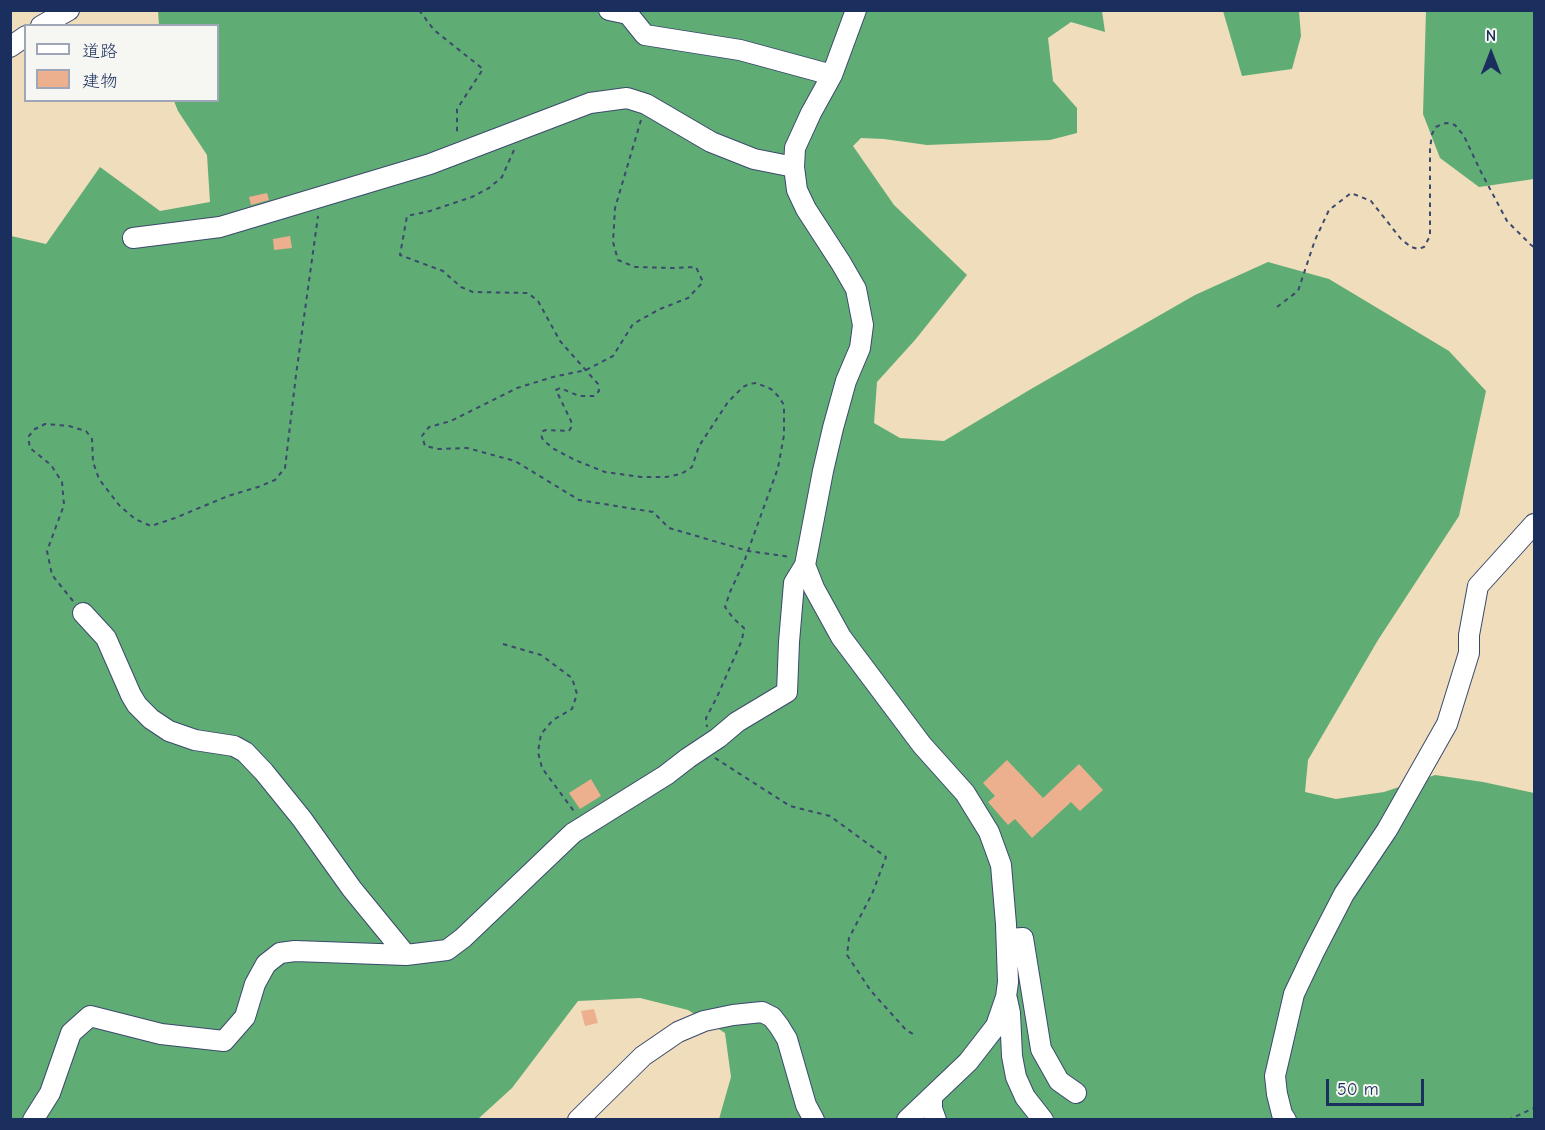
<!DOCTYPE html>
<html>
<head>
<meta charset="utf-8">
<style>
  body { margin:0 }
  #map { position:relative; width:1545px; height:1130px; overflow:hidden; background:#efddbc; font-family:"Comic Neue","Klee One",sans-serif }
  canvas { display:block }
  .frame { position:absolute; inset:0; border:12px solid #1b2f5e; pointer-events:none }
  .legend { position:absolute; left:24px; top:24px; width:195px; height:78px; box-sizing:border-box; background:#f6f6f2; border:2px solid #9ea6b7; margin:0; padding:8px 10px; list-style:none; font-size:18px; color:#1b2f5e }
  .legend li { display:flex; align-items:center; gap:12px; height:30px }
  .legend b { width:30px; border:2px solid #9ea6b7 }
  .north { position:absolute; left:1461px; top:24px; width:60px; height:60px; -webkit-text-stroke:4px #f6f6f2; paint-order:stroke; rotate:0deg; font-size:16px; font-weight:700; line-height:24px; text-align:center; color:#1b2f5e }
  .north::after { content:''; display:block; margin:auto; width:21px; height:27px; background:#1b2f5e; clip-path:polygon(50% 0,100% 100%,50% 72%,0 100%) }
  .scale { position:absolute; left:1326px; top:1079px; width:98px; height:27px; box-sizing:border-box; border:3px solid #1b2f5e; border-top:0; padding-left:8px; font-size:18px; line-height:21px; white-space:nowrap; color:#1b2f5e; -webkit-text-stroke:4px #f6f6f2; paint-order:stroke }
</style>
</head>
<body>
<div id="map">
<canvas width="1545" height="1130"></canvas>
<div class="frame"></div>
<ul class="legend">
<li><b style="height:8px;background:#fff"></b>道路</li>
<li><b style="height:16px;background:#ecb08f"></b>建物</li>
</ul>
<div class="north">N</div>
<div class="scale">50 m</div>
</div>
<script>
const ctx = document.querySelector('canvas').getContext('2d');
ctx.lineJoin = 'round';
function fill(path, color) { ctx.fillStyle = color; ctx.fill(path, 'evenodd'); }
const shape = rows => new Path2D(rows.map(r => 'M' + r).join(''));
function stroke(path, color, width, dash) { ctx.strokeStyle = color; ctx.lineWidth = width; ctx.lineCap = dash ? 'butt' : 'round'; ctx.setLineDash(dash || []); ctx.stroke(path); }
const forest = shape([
  [158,11,1102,11,1105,32,1071,22,1048,38,1053,81,1077,108,1077,133,1050,140,927,145,884,139,861,138,853,146,894,205,967,275,915,340,877,382,874,423,900,438,944,441,1031,389,1195,295,1268,262,1329,279,1449,351,1486,391,1459,516,1378,640,1308,760,1305,792,1336,799,1384,792,1435,775,1483,782,1534,793,1534,1119,719,1119,731,1077,725,1033,688,1010,640,998,578,1001,512,1088,478,1119,11,1120,11,236,46,244,100,167,160,211,210,202,207,155,178,111,174,101,218,100,218,26,159,25],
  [1223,11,1299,11,1301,36,1292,69,1242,76],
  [1426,11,1534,11,1534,179,1479,187,1440,158,1423,114]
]);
const building = shape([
  [267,193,269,200,251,205,249,197],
  [290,236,292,248,274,250,273,239],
  [1007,760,1043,798,1079,764,1103,790,1080,811,1071,802,1032,838,1015,819,1008,825,988,802,995,796,983,783],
  [591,779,601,796,580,809,569,793],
  [594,1009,598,1023,585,1026,581,1011]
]);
const path = shape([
  [419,10,434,30,483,69,457,109,457,135],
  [641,120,615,208,613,242,618,260,635,267,673,268,696,267,703,282,688,298,660,309,633,324,613,356,586,370,553,377,517,388,451,421,429,427,422,436,425,446,439,449,467,448,515,461,579,500,653,512,669,528,748,551,791,557],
  [514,150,502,177,489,188,472,197,430,211,407,216,400,255,443,271,461,287,473,292,528,293,538,301,560,341,598,384,599,391,594,396,579,396,560,388,556,390,571,421,572,426,569,431,546,430,543,431,541,435,543,440,554,449,575,460,605,472,641,477,666,477,681,474,692,467,699,446,728,402,743,387,749,384,756,383,771,389,779,397,784,405,784,435,778,468,744,562,730,592,725,607,733,618,744,628,742,640,717,697,706,718,707,727],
  [1277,307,1298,291,1315,240,1329,210,1351,193,1371,201,1401,239,1411,247,1418,249,1424,247,1430,236,1430,149,1432,134,1436,127,1442,124,1447,123,1455,125,1464,136,1480,170,1507,221,1531,245,1534,247],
  [73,601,52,575,47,551,64,505,62,482,51,465,30,448,28,437,35,429,45,424,69,426,86,431,92,439,93,462,99,479,119,505,135,519,151,526,175,518,228,496,258,487,275,480,285,468,296,375,318,216],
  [503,644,541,655,572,678,577,694,572,709,553,720,541,734,538,752,542,768,576,814],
  [715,758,790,806,830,816,886,857,872,894,849,938,847,955,871,991,906,1030,913,1034],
  [1508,1120,1534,1108]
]);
const minor = shape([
  [609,10,628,14,645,35,740,50,832,75],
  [856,10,832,75,811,113,795,148,794,167,797,190,806,209,841,263,856,289,863,325,860,348,846,381,833,428,823,471,805,565,814,588,841,637,922,745,965,793,989,832,1001,865,1006,924,1008,982,1006,997,996,1026,968,1062,907,1120],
  [41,26,69,10],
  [10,47,26,36],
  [133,238,220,227,430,164,590,103,627,98,646,104,711,142,754,159,794,167],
  [83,613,106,638,131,695,137,705,151,719,169,731,195,740,234,746,245,752,264,772,302,819,352,889,406,955],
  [1007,939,1023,938,1041,1049,1059,1081,1076,1093],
  [1007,999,1010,1013,1012,1056,1016,1077,1025,1097,1043,1120],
  [932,1096,932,1109,936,1120],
  [33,1120,50,1093,71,1033,90,1016,161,1034,224,1041,245,1017,255,984,266,964,280,953,295,951,406,955,447,950,463,938,573,833,666,775,688,758,718,738,737,722,787,692,789,642,794,583,805,565],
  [578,1120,643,1056,678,1032,704,1021,733,1015,762,1012,772,1017,779,1026,787,1039,806,1105,814,1120],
  [1286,1120,1282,1114,1277,1094,1275,1076,1294,994,1314,952,1344,894,1387,830,1447,724,1469,653,1469,635,1478,586,1534,524]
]);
fill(forest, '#60ac75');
fill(building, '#ecb08f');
stroke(minor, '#3b496c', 22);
stroke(path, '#3b496c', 2, [4.5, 4.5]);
stroke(minor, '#fff', 20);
</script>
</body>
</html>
